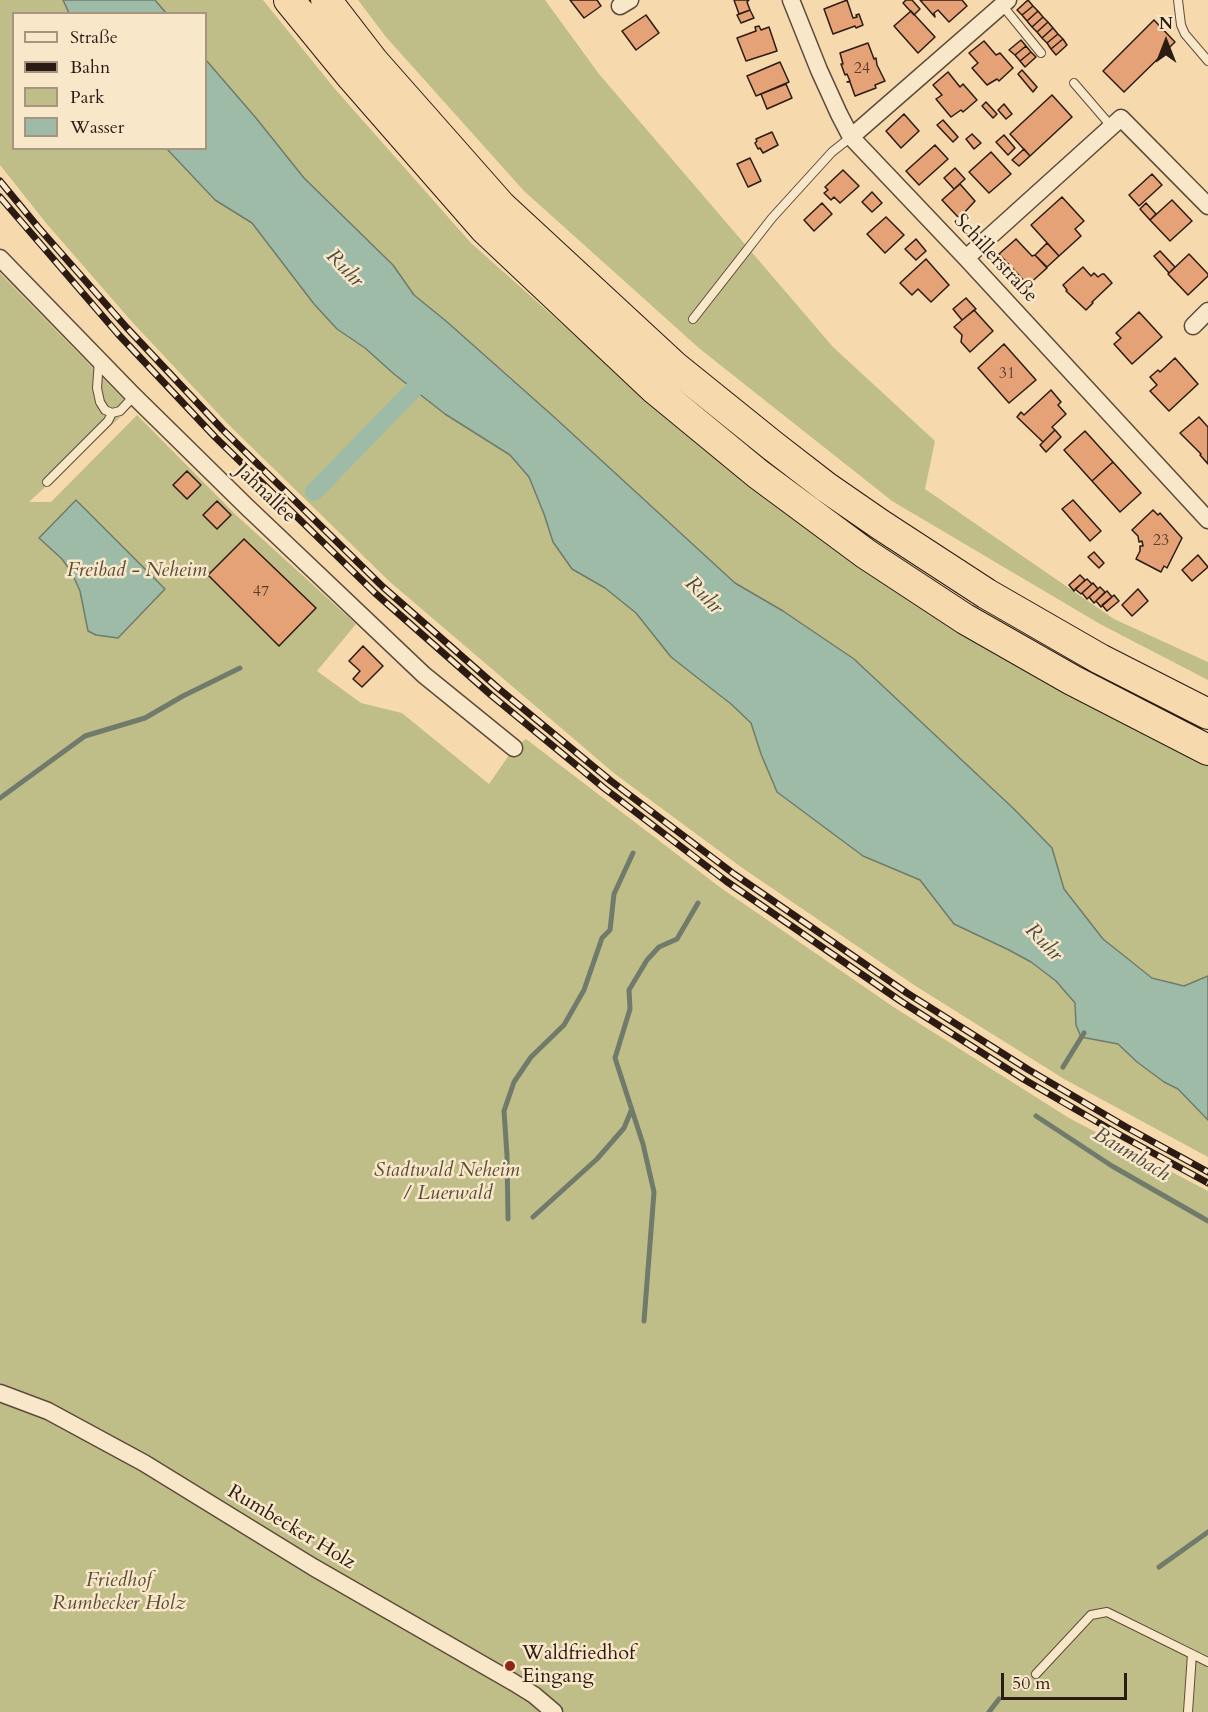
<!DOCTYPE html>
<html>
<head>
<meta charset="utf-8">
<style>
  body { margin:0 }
  #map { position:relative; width:1208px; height:1712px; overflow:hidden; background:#f6daae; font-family:Cardo,serif }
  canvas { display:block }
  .legend { position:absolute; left:12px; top:12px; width:195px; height:138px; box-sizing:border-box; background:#f9e7ca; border:2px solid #a79581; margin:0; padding:8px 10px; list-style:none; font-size:18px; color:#2c1b13 }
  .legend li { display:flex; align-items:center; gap:12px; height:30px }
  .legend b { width:30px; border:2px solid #a79581 }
  .north { position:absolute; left:1136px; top:12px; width:60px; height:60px; -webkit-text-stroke:4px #f9e7ca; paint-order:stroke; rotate:0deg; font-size:16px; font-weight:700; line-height:24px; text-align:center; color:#2c1b13 }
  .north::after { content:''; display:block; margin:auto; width:21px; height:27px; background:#2c1b13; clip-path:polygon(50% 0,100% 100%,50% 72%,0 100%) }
  .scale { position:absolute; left:1001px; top:1673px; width:126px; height:27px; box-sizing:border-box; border:3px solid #2c1b13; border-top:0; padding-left:8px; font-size:18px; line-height:21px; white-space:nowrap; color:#2c1b13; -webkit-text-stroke:4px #f9e7ca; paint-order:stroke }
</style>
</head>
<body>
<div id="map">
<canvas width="1208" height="1712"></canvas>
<ul class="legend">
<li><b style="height:8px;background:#f9e7ca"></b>Straße</li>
<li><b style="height:8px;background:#2c1b13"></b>Bahn</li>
<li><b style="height:16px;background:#c0be88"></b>Park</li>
<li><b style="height:16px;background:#9dbba7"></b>Wasser</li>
</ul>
<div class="north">N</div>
<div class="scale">50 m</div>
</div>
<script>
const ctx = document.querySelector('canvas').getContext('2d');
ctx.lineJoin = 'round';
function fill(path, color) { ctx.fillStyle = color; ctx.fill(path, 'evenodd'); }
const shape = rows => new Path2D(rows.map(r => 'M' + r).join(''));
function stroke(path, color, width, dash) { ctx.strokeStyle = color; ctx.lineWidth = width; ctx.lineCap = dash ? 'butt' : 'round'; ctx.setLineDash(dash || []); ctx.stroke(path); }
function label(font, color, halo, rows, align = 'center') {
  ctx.font = font + ' Cardo,serif'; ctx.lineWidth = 5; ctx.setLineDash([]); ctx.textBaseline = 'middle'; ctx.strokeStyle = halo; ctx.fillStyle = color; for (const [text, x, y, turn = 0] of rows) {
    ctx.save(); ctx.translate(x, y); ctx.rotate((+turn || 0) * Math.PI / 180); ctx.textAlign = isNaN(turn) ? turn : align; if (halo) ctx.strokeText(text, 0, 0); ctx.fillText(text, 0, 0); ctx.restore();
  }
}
const green = shape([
  [0,0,63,0,69,13,14,14,14,148,167,149,214,200,252,223,315,305,337,329,366,349,394,374,445,414,510,455,529,477,544,514,553,542,572,569,605,588,636,613,671,657,731,704,751,723,761,754,777,792,863,856,920,880,954,924,1009,950,1031,962,1056,981,1075,1004,1076,1025,1096,1040,1118,1044,1137,1062,1164,1082,1178,1089,1208,1120,1208,1157,1064,1079,914,985,741,867,615,774,390,582,228,424,133,323,46,223,0,165],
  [155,0,263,0,335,89,471,243,653,405,1208,761,1208,976,1184,986,1152,977,1103,939,1064,889,1052,848,783,611,735,583,553,416,446,321,414,295,393,266,304,178,206,61,206,14,166,13],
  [358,0,545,0,599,74,833,347,935,441,925,489,1114,619,1208,662,1208,680,1100,624,892,501,700,349,524,191,386,37],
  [0,273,131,407,29,502,51,502,137,415,236,515,356,624,317,671,361,703,402,713,489,784,514,748,526,739,721,888,895,1008,1069,1118,1208,1191,1208,1712,0,1712]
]);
const water = shape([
  [63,0,155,0,166,13,69,13,63,0],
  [206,60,256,118,304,178,393,265,414,295,446,321,553,416,735,583,783,611,854,659,1014,809,1052,848,1064,889,1103,939,1152,978,1184,986,1208,976,1208,1120,1178,1089,1164,1082,1137,1062,1118,1044,1081,1037,1076,1025,1075,1003,1056,981,1031,962,1009,950,954,924,920,880,863,856,777,792,761,754,751,723,731,704,671,657,636,613,605,588,572,569,553,542,544,514,529,477,510,455,445,414,394,374,365,348,337,329,314,304,252,223,215,200,167,149,206,148,206,60],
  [76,500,165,589,118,638,96,635,88,631,80,591,72,573,62,559,39,538,76,500]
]);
const stream = shape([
  [0,798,85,736,145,718,183,696,240,668],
  [1063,1067,1084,1033],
  [1036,1116,1112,1166,1208,1221],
  [533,1217,597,1159,624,1128,631,1111],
  [508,1219,507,1155,504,1111,514,1082,531,1057,564,1025,584,990,602,938,610,930,614,894,633,853],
  [644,1321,654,1192,643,1144,615,1058,630,1009,629,990,647,960,659,947,677,939,698,903],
  [1159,1567,1208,1532],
  [989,1712,999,1699]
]);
const canal = shape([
  [314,492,414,389]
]);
const building = shape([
  [570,0,597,0,601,6,584,18,570,0],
  [734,0,749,0,747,2,750,10,739,14,734,0],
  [847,0,853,18,857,17,856,15,859,14,863,25,856,28,855,26,833,34,824,9,847,0],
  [906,0,912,0,920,9,914,15,903,3,906,0],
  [920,0,962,0,967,6,949,22,938,10,934,13,935,17,920,0],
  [1028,0,1033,6,1022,15,1017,10,1028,0],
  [1033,6,1038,11,1027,21,1022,15,1033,6],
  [750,10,754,18,741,23,737,15,750,10],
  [911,11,935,37,918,53,894,26,911,11],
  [1038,11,1043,17,1032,27,1027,21,1038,11],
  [646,15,659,33,636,50,622,31,646,15],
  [1043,17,1048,22,1037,32,1032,27,1043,17],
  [1154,20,1175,42,1124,92,1103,71,1154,20],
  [1048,22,1053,28,1042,38,1037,32,1048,22],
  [759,26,761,30,769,27,777,51,746,61,737,38,756,31,755,27,759,26],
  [1053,28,1058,34,1047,43,1042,38,1053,28],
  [1058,34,1063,39,1051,49,1047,43,1058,34],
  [1063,39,1067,45,1056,55,1051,49,1063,39],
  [1021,40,1026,46,1015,55,1009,50,1021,40],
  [984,41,996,55,1000,53,1013,68,999,81,997,79,987,85,972,68,978,63,969,53,984,41],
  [868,43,874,59,876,58,877,65,885,81,875,85,876,88,855,96,850,82,847,82,850,81,847,74,845,75,841,64,843,64,840,53,868,43],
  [1026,46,1031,52,1020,61,1015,55,1026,46],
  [1031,52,1036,57,1025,67,1020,61,1031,52],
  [780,62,789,82,756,96,747,76,780,62],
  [1022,70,1037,87,1033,92,1018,74,1022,70],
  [948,72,960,87,963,84,977,100,963,112,961,110,951,117,936,99,942,95,933,85,948,72],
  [786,84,792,98,767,109,761,94,786,84],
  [1052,95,1072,117,1030,156,1010,134,1052,95],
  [986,102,997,114,993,118,982,106,986,102],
  [1004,104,1012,114,1006,119,998,110,1004,104],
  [904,114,919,131,901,148,886,131,904,114],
  [943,120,958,137,953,142,937,125,943,120],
  [772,132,778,145,763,153,760,148,758,149,755,143,757,141,756,139,772,132],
  [972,134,981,143,974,149,966,139,972,134],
  [1004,135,1015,148,1008,155,996,142,1004,135],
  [935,145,948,159,919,185,906,171,935,145],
  [1024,149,1030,156,1019,166,1012,160,1024,149],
  [991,152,1011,174,989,193,969,172,991,152],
  [750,158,761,181,748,187,737,164,750,158],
  [955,168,965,179,954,189,944,178,955,168],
  [843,170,859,186,840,203,834,197,831,200,824,193,828,190,825,187,843,170],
  [1152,174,1162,185,1139,206,1129,195,1152,174],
  [960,184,975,201,963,214,958,217,942,200,960,184],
  [872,192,882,203,872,212,862,202,872,192],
  [1062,197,1084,221,1075,229,1081,236,1059,256,1031,225,1062,197],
  [1172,200,1192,221,1170,241,1150,220,1172,200],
  [822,203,832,214,814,231,804,220,822,203],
  [1146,203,1156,214,1150,220,1140,209,1146,203],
  [886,217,904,235,885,253,867,234,886,217],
  [916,239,926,251,916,260,905,249,916,239],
  [1016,239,1032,256,1035,255,1047,268,1028,285,999,254,1016,239],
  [1047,243,1059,256,1047,267,1035,255,1047,243],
  [1160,251,1175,267,1169,273,1154,256,1160,251],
  [1189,254,1208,274,1208,276,1188,295,1168,274,1189,254],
  [926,259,949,285,931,302,918,289,912,295,900,283,926,259],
  [1083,267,1091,276,1094,273,1098,277,1102,274,1104,274,1112,283,1092,302,1093,303,1086,310,1066,291,1067,290,1063,285,1083,267],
  [966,298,976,309,962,320,953,309,966,298],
  [974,310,993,331,970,352,961,342,962,335,954,327,974,310],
  [1139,312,1162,337,1132,364,1114,344,1121,338,1116,333,1139,312],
  [1004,344,1036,380,1009,403,978,368,1004,344],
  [1175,358,1198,384,1169,411,1150,391,1157,385,1150,377,1158,370,1160,372,1175,358],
  [1051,390,1061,402,1058,405,1066,414,1052,427,1055,430,1043,442,1017,417,1021,412,1024,415,1051,390],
  [1199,417,1208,427,1208,464,1200,455,1201,454,1180,433,1199,417],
  [1055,430,1061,437,1046,452,1040,445,1055,430],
  [1085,431,1113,462,1092,481,1064,450,1085,431],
  [1113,462,1141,493,1120,512,1092,481,1113,462],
  [187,471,201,485,187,499,173,485,187,471],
  [1073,500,1101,531,1090,541,1062,509,1073,500],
  [217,501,231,515,217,529,203,515,217,501],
  [1153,510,1158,515,1160,513,1182,538,1167,568,1164,566,1161,572,1136,559,1140,551,1140,546,1143,546,1142,541,1139,542,1138,536,1132,530,1153,510],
  [244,539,316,608,279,646,208,575,244,539],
  [1094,552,1104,563,1099,568,1088,557,1094,552],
  [1198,555,1208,567,1192,581,1182,570,1198,555],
  [1080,575,1085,580,1074,591,1069,585,1080,575],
  [1087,579,1092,584,1081,594,1075,589,1087,579],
  [1093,583,1098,589,1087,599,1082,593,1093,583],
  [1100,587,1105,592,1094,603,1089,597,1100,587],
  [1138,589,1148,601,1132,616,1122,605,1138,589],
  [1107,591,1112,597,1101,607,1096,601,1107,591],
  [1114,595,1119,601,1107,611,1102,605,1114,595],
  [363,646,383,666,362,687,353,679,360,671,349,661,363,646]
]);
const lane = shape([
  [1178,0,1181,25,1185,34,1208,61],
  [1002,5,1041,53],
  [1074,83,1111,126],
  [693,319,772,218,832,152,851,137],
  [99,360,97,388,100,402,105,410,112,413,120,411,134,396],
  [47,482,108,421,112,413],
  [1036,1674,1091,1615,1107,1612,1208,1662],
  [1188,1712,1192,1654]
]);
const street = shape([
  [791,0,819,70,839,114,851,137,966,258,1208,520],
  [620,6,630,0],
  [851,137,1008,0],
  [0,258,134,396,246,506,424,675,514,748],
  [966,258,1121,118,1208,206],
  [1193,326,1208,311],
  [0,1393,48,1411,144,1463,313,1567,513,1682,534,1695,554,1712]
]);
const highway = shape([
  [289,0,352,77,484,228,656,390,758,474,866,554,965,619,1072,680,1208,750],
  [326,0,373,61,501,206,675,367,773,446,826,487,881,525,987,594,1100,659,1208,714]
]);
const rail = shape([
  [0,181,38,227,127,328,222,429,383,587,498,688,611,781,734,874,907,993,1029,1070,1126,1127,1208,1172],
  [0,197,118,334,215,437,375,593,491,695,604,788,726,881,902,1002,1025,1080,1120,1135,1208,1183]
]);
const markers = [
  [510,1666,6,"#8f2418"]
];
const numberNames = [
  ["24",862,69],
  ["31",1007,374],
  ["23",1161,541],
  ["47",261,592]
];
const streetNames = [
  ["Schillerstraße",995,259,47],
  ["Jahnallee",265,494,44],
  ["Rumbecker Holz",291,1528,31]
];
const parkNames = [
  ["Freibad - Neheim",137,571],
  ["Stadtwald Neheim",447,1171],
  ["/ Luerwald",447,1194],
  ["Friedhof",119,1581],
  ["Rumbecker Holz",119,1604]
];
const poiNames = [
  ["Waldfriedhof",522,1654],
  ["Eingang",522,1677]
];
const waterNames = [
  ["Ruhr",344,269,46],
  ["Ruhr",703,596,45],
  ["Ruhr",1043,943,46],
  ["Baumbach",1131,1155,31]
];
fill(green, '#c0be88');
fill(water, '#9dbba7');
stroke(water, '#707b6c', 1.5);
stroke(stream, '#707b6c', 5);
stroke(canal, '#9dbba7', 18);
fill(building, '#e5a276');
stroke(building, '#2c1b13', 1.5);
stroke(lane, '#5e4b3a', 10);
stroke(street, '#5e4b3a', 19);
stroke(highway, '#2c1b13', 32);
stroke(lane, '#f9e7ca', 8);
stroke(street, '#f9e7ca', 16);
stroke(highway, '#f6daae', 30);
stroke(rail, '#2c1b13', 7);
stroke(rail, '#f9e7ca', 4.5, [14]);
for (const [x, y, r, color] of markers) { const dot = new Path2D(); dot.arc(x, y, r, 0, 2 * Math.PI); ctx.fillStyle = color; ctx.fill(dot); stroke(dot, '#f9e7ca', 2); }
label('16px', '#5a3d2c', null, numberNames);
label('20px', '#2c1b13', '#f9e7ca', streetNames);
label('italic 20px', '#584c36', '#f9e7ca', parkNames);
label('20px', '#2c1b13', '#f9e7ca', poiNames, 'left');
label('italic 21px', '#4e4b3f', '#f9e7ca', waterNames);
</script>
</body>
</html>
